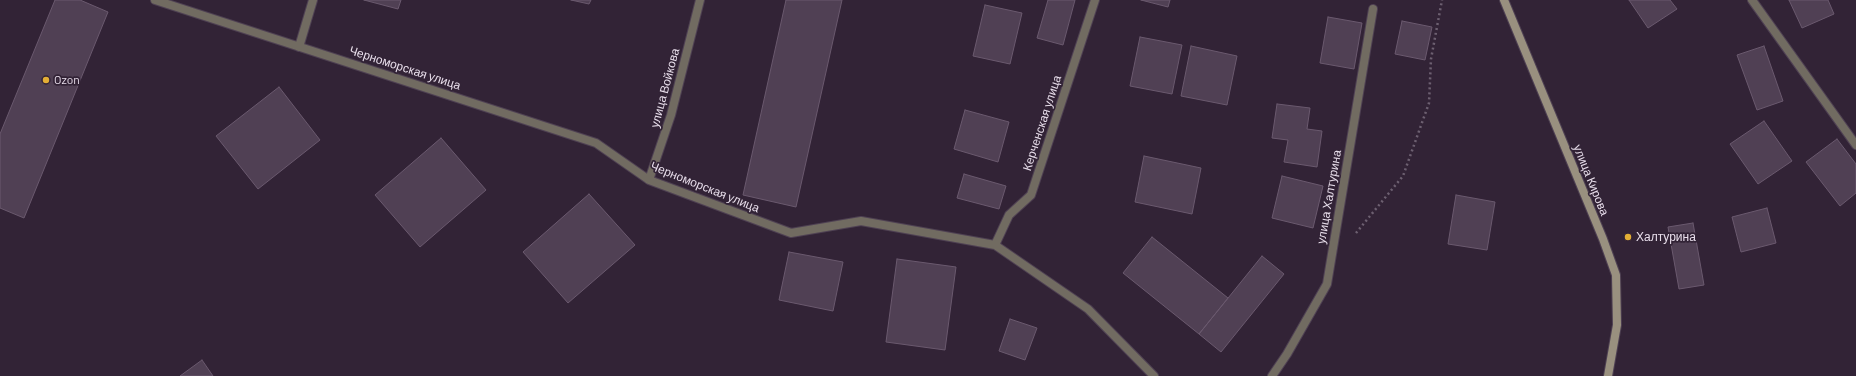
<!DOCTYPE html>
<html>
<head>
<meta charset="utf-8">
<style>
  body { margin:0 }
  canvas { display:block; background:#322336 }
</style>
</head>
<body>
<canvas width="1856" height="376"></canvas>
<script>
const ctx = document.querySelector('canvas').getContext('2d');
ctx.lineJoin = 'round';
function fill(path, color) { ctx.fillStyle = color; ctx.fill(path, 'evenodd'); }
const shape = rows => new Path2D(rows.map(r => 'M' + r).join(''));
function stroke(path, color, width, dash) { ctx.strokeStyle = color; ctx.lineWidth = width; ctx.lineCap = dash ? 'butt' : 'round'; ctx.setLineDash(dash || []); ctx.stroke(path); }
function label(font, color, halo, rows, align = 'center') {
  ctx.font = font + ' Barlow,sans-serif'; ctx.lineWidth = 3.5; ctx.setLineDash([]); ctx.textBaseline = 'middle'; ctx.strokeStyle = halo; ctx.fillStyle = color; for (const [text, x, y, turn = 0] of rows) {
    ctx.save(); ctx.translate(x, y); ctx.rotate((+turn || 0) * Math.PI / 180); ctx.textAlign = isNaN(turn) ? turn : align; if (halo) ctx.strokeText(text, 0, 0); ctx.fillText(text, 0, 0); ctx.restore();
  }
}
const building = shape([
  [55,0,80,0,108,12,24,218,0,208,0,134,55,0],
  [364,0,401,0,398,9,364,0],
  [571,0,591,0,589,4,571,0],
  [786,0,842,0,796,207,743,195,786,0],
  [1048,0,1075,0,1063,45,1037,38,1048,0],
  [1141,0,1170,0,1168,7,1141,0],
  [1629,0,1670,0,1677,9,1648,28,1629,0],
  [1789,0,1828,0,1834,14,1802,28,1789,0],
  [985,5,1022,13,1010,64,973,56,985,5],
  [1328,17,1362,23,1354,69,1320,63,1328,17],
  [1402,21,1432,27,1425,60,1395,54,1402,21],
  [1140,37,1182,45,1172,94,1130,86,1140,37],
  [1191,46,1237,56,1227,105,1181,96,1191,46],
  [1764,46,1783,101,1757,110,1737,55,1764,46],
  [279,87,320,140,258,189,216,136,279,87],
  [1277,104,1310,108,1307,129,1322,131,1317,167,1284,162,1288,140,1272,138,1277,104],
  [965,110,1009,122,998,162,954,149,965,110],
  [1764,121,1792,161,1758,184,1730,144,1764,121],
  [441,138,486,190,420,247,375,195,441,138],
  [1837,139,1856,164,1856,193,1840,206,1806,162,1837,139],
  [1144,156,1201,168,1192,214,1135,202,1144,156],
  [964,174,1006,186,999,209,957,198,964,174],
  [1282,176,1323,186,1313,228,1272,218,1282,176],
  [589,194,635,245,568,303,523,252,589,194],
  [1456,195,1495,202,1487,250,1448,244,1456,195],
  [1767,208,1776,243,1741,252,1732,217,1767,208],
  [1693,223,1704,285,1679,289,1668,227,1693,223],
  [1152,237,1228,298,1199,334,1123,273,1152,237],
  [789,252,843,262,833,311,779,300,789,252],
  [1262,256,1284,274,1221,352,1199,334,1262,256],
  [897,259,956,267,945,350,886,342,897,259],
  [1010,319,1037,328,1025,360,999,351,1010,319],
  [202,360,213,376,180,376,202,360]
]);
const path = shape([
  [1356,233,1403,176,1429,103,1431,59,1442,0]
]);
const minor = shape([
  [155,0,596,143,649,180,791,233,861,221,995,245,1088,309,1154,376],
  [1752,0,1856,145],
  [299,47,313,0],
  [649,180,671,115,700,0],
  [995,245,1009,215,1031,195,1095,0],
  [1272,376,1287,354,1327,284,1373,9]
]);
const secondary = shape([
  [1504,0,1603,239,1616,275,1617,325,1608,376]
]);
const markers = [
  [46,80,4,"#e3ae35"],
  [1628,237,4,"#e3ae35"]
];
const streetNames = [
  ["Черноморская улица",405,68,18],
  ["улица Войкова",665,88,-75],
  ["Керченская улица",1042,123,-72],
  ["улица Кирова",1591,180,68],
  ["Черноморская улица",705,187,22],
  ["улица Халтурина",1329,197,-80]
];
const poiNames = [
  ["Ozon",54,80],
  ["Халтурина",1636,237]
];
fill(building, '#504054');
stroke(building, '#6a596e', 1);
stroke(minor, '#4f4153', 10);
stroke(secondary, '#4f4153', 10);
stroke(path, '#6d6071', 2.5, [2, 3]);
stroke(minor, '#716b61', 8);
stroke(secondary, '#99907f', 8);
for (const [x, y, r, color] of markers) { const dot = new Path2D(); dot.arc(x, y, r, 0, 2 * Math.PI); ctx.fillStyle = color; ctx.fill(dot); stroke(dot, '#322336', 1.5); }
label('12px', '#e8deeb', '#322336', streetNames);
label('12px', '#e8deeb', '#322336', poiNames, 'left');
</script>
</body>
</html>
